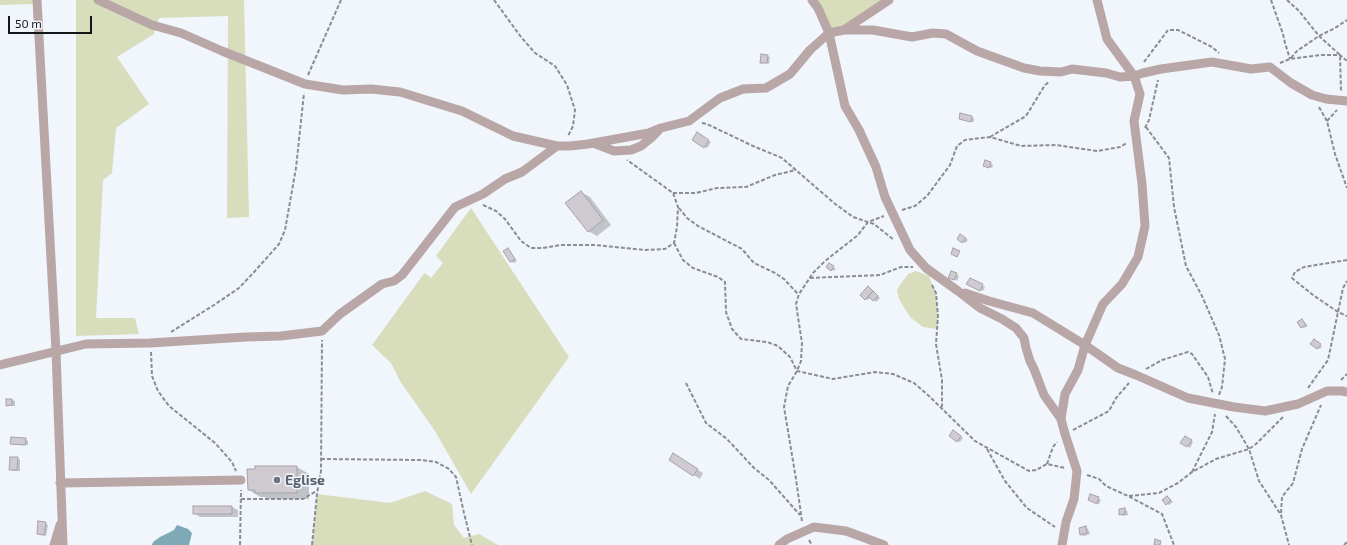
<!DOCTYPE html>
<html>
<head>
<meta charset="utf-8">
<style>
  body { margin:0 }
  #map { position:relative; width:1347px; height:545px; overflow:hidden; background:#f1f5fc; font-family:"Exo 2",sans-serif }
  canvas { display:block }
  .scale { position:absolute; left:8px; top:16px; width:84px; height:18px; box-sizing:border-box; border:2px solid #131517; border-top:0; padding-left:5px; font-size:12px; line-height:14px; white-space:nowrap; color:#131517; -webkit-text-stroke:3px #f1f5fc; paint-order:stroke }
</style>
</head>
<body>
<div id="map">
<canvas width="1347" height="545"></canvas>
<div class="scale">50 m</div>
</div>
<script>
const ctx = document.querySelector('canvas').getContext('2d');
ctx.lineJoin = 'round';
function fill(path, color) { ctx.fillStyle = color; ctx.fill(path, 'evenodd'); }
const shape = rows => new Path2D(rows.map(r => 'M' + r).join(''));
function stroke(path, color, width, dash) { ctx.strokeStyle = color; ctx.lineWidth = width; ctx.lineCap = dash ? 'butt' : 'round'; ctx.setLineDash(dash || []); ctx.stroke(path); }
function label(font, color, halo, rows, align = 'center') {
  ctx.font = font + ' "Exo 2",sans-serif'; ctx.lineWidth = 3; ctx.setLineDash([]); ctx.textBaseline = 'middle'; ctx.strokeStyle = halo; ctx.fillStyle = color; for (const [text, x, y, turn = 0] of rows) {
    ctx.save(); ctx.translate(x, y); ctx.rotate((+turn || 0) * Math.PI / 180); ctx.textAlign = isNaN(turn) ? turn : align; if (halo) ctx.strokeText(text, 0, 0); ctx.fillText(text, 0, 0); ctx.restore();
  }
}
const green = shape([
  [0,0,33,0,33,4,0,5],
  [76,0,244,0,249,217,227,218,228,16,159,18,154,34,117,57,149,104,116,128,112,173,103,180,96,318,135,318,139,334,76,336],
  [818,0,889,0,829,33,818,8],
  [471,208,569,357,471,494,435,431,400,381,391,363,372,345,423,275,425,273,431,278,443,263,436,256],
  [916,271,929,276,936,293,938,316,937,329,923,327,910,317,899,299,897,290,900,285,908,274],
  [425,491,452,504,454,525,464,538,479,534,498,545,312,545,317,494,390,503]
]);
const water = shape([
  [177,525,188,529,192,533,189,545,152,545,153,542,160,537,174,530]
]);
const shadow = shape([
  [767,56,770,57,769,64,761,62],
  [961,114,974,118,974,122,962,120],
  [697,134,711,142,707,148,693,140],
  [990,163,993,165,992,168,987,167],
  [581,192,590,197,611,225,597,236,588,231],
  [961,235,968,240,965,243,958,239],
  [508,249,510,251,517,261,514,263,511,262,504,251],
  [829,264,836,269,834,271,827,267],
  [952,272,959,276,957,281,950,277],
  [970,279,985,287,983,291,968,284],
  [871,289,880,298,876,302,871,297,868,300,866,299],
  [1302,320,1308,326,1304,328,1301,327],
  [1317,341,1322,346,1320,349,1317,348],
  [12,400,15,401,15,406,10,406,7,405],
  [956,433,963,438,960,442,957,441],
  [1186,437,1193,442,1190,448,1182,443],
  [25,439,28,441,28,445,14,445,11,443],
  [18,458,20,460,20,471,12,471,10,469],
  [679,458,703,473,700,479,670,460],
  [297,467,309,474,309,499,268,499,264,497,260,497,249,490],
  [1091,495,1101,500,1099,504,1092,501],
  [1168,497,1173,502,1169,505,1167,504],
  [232,507,238,510,238,517,200,517,194,513],
  [1125,509,1127,511,1128,515,1123,516,1120,514],
  [45,523,48,525,46,536,40,535,38,534],
  [1086,527,1088,529,1090,534,1084,536,1081,535]
]);
const building = shape([
  [761,54,768,55,767,63,760,63,761,54],
  [960,113,972,116,971,122,959,119,960,113],
  [697,132,709,140,704,148,692,140,697,132],
  [985,160,991,162,989,168,983,166,985,160],
  [581,191,603,220,588,232,565,203,581,191],
  [960,234,966,238,962,243,957,239,960,234],
  [508,248,515,259,510,262,503,251,508,248],
  [953,248,960,251,957,257,951,254,953,248],
  [829,263,834,266,831,271,826,267,829,263],
  [951,271,957,273,954,280,948,278,951,271],
  [970,278,983,284,980,291,966,284,970,278],
  [868,286,873,291,865,300,860,295,868,286],
  [873,291,878,296,873,301,868,296,873,291],
  [1302,319,1306,325,1301,328,1297,322,1302,319],
  [1314,339,1321,344,1317,349,1310,344,1314,339],
  [6,399,12,399,12,405,6,406,6,399],
  [953,430,961,436,957,442,949,436,953,430],
  [1185,436,1192,440,1187,447,1180,443,1185,436],
  [11,437,26,438,25,445,10,444,11,437],
  [673,453,698,469,693,476,669,460,673,453],
  [10,457,18,457,17,470,9,470,10,457],
  [255,466,297,466,297,493,255,493,255,490,248,490,247,469,255,469,255,466],
  [1090,494,1099,497,1097,504,1088,500,1090,494],
  [1167,496,1171,500,1166,505,1162,500,1167,496],
  [193,506,232,506,232,514,193,514,193,506],
  [1125,508,1125,514,1119,515,1119,509,1125,508],
  [38,521,46,522,44,535,37,534,38,521],
  [1086,526,1087,533,1080,535,1079,528,1086,526],
  [1155,539,1161,541,1160,545,1154,545,1155,539]
]);
const path = shape([
  [494,0,521,37,535,53,555,66,567,85,575,110,573,126,568,136],
  [1271,0,1283,34,1285,43,1290,59],
  [1287,0,1299,11,1319,36,1340,55,1341,91],
  [1291,58,1297,51,1319,36,1335,28,1347,20],
  [1144,62,1168,30,1178,30,1212,47,1219,53],
  [1280,63,1290,59,1321,55,1340,55,1347,61],
  [308,75,341,0],
  [1319,107,1327,121,1335,154,1347,188],
  [1327,121,1337,110],
  [702,123,707,124,753,146,782,158,834,203,853,217,874,224,894,240],
  [1146,127,1169,158,1174,207,1186,266,1202,296,1219,335,1225,359,1222,387,1219,395],
  [1145,128,1149,120,1158,80],
  [990,137,1026,116,1045,85,1049,82],
  [673,193,696,193,717,188,746,187,775,175,796,170],
  [483,205,496,211,505,219,521,241,531,248,543,248,561,245,595,245,645,250,665,249,674,243,677,227,678,207,673,193,627,160],
  [679,208,687,218,698,226,742,249,754,263,775,273,784,279,798,294],
  [902,210,915,206,927,196,950,165,957,146,965,140,990,137,1021,146,1056,145,1097,151,1120,147,1127,143],
  [674,243,683,260,693,268,718,277,725,282,726,312,732,329,741,339,767,342,778,346,790,357,797,371,833,379,875,372,893,374,914,383,929,396,975,441,1029,471,1036,470,1047,464,1065,468],
  [1347,260,1304,267,1295,272,1292,278,1313,295,1338,312,1347,316],
  [810,278,880,275,901,267,913,267],
  [932,285,936,293,938,316,936,344,942,380,942,407],
  [171,332,214,305,239,288,255,271,279,244,285,230,296,168,304,93],
  [151,352,152,376,158,391,169,406,215,443,232,462,236,471],
  [1146,369,1162,360,1188,352,1192,354,1208,377,1213,394],
  [1341,380,1347,374],
  [686,383,706,423,727,439,754,468,769,480,800,515],
  [1308,388,1328,360,1343,288,1347,281],
  [1226,416,1236,427,1249,449,1259,481,1281,515,1289,545],
  [1073,430,1109,411,1116,398,1129,383],
  [987,449,1005,481,1022,502,1027,508,1055,527],
  [321,459,421,460,436,462,449,469,456,477,464,513,472,545],
  [1047,464,1053,447,1057,442],
  [1192,472,1212,432,1215,414],
  [1087,475,1099,479,1106,486,1128,496,1162,514,1174,545],
  [1129,496,1159,493,1178,483,1192,472,1216,459,1249,449,1256,444,1283,417],
  [241,499,303,499,318,490],
  [1281,513,1282,497,1293,483,1302,449,1321,405],
  [802,521,796,479,784,407,788,386,797,371,801,361,802,343,796,304,799,294,813,273,825,261,858,235,868,222,884,216],
  [809,540,812,545],
  [240,545,241,490],
  [312,545,317,494,321,471,322,340],
  [1344,545,1347,542]
]);
const minor = shape([
  [37,0,56,351,63,545],
  [98,0,152,25,181,33,222,51,305,84,343,90,371,89,400,92,462,111,513,136,557,146,570,146,588,144,649,133,661,128,689,121,720,98,743,89,766,88,790,74,810,50,829,33,844,30,873,30,912,37,933,33,946,34,977,51,1024,68,1040,71,1061,72,1072,69,1106,73,1120,77,1134,76,1143,73,1161,69,1212,62,1251,69,1270,67,1291,83,1312,95,1326,99,1347,101],
  [812,0,818,8,829,33,845,106,859,130,876,167,885,197,910,250,926,268,958,291,980,308,1002,319,1016,328,1024,338,1026,348,1030,361,1034,369,1044,395,1061,419,1065,434,1077,471,1074,499,1066,522,1062,545],
  [844,30,889,0],
  [593,143,614,151,631,150,641,146,651,138,658,131],
  [965,293,989,301,1033,313,1085,345,1118,368,1136,375,1188,398,1234,407,1265,411,1298,404,1327,391,1342,391,1347,392],
  [0,365,86,344,150,343,246,337,281,336,322,331,340,314,382,284,394,281,402,275,455,207,483,194,505,179,522,172,557,146],
  [1061,419,1065,394,1078,370,1085,345,1103,304,1122,284,1138,257,1145,226,1142,184,1134,121,1140,94,1134,76,1107,39,1097,0],
  [60,483,241,480],
  [54,545,60,525],
  [779,545,787,539,814,527,846,531,884,545]
]);
const markers = [
  [277,480,4,"#6b7280"]
];
const worshipNames = [
  ["Eglise",285,480]
];
fill(green, '#d8ddbc');
fill(water, '#80a9b8');
fill(shadow, '#0003');
fill(building, '#cfcbd1');
stroke(building, '#a6a2a8', 1);
stroke(path, '#8a8d92', 2, [4, 2]);
stroke(minor, '#b9a7a7', 9);
for (const [x, y, r, color] of markers) { const dot = new Path2D(); dot.arc(x, y, r, 0, 2 * Math.PI); ctx.fillStyle = color; ctx.fill(dot); stroke(dot, '#f1f5fc', 1.5); }
label('bold 14px', '#5b616d', '#f1f5fc', worshipNames, 'left');
</script>
</body>
</html>
